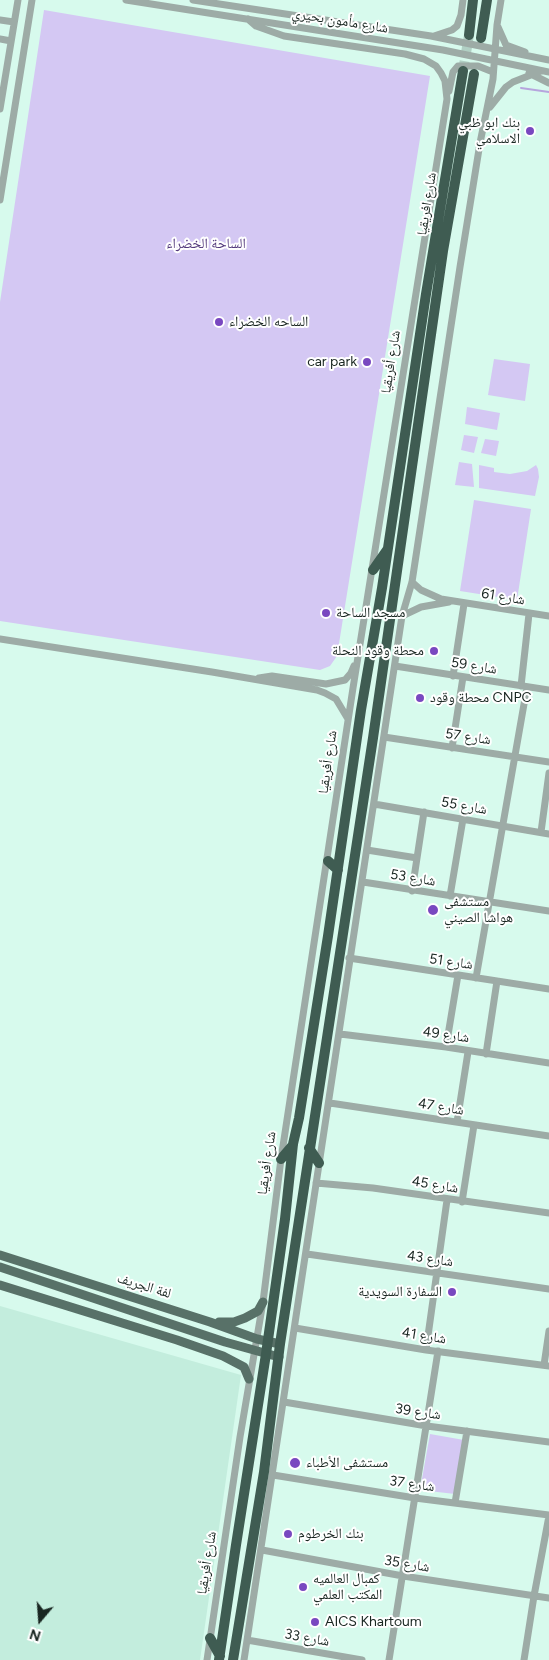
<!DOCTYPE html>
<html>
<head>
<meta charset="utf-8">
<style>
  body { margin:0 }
  #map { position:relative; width:549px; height:1660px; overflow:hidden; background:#d7faed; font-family:Figtree,sans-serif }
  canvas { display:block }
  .north { position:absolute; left:15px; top:1595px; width:50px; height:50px; -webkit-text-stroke:4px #fff; paint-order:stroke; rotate:198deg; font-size:14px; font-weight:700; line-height:20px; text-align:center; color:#192621 }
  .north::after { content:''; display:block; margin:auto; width:18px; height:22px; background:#192621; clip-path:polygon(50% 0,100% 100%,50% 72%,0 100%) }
</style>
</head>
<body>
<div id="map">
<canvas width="549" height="1660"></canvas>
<div class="north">N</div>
</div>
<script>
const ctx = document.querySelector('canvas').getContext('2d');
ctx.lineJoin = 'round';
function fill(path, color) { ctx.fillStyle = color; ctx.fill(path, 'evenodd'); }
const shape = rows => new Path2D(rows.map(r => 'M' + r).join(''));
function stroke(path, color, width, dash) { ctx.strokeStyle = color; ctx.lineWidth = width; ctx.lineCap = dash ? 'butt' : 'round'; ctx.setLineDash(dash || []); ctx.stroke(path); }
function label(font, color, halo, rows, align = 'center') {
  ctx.font = font + ' Figtree,"Noto Naskh Arabic",sans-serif'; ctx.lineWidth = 4; ctx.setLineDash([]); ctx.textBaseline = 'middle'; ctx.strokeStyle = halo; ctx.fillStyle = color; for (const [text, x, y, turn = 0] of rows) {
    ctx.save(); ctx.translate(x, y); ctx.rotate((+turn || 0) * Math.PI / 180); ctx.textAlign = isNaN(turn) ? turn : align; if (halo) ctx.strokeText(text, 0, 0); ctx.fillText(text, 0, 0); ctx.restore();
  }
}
const built = shape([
  [0,1306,241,1375,200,1660,0,1660]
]);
const green = shape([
  [44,10,430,76,337,656,330,666,320,670,0,621,0,302],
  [494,359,530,364,525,401,488,395],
  [467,407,500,413,497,430,465,424],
  [464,435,478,437,474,453,461,450],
  [485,439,499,441,496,456,481,453],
  [459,462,472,464,474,487,455,485],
  [479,465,494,468,494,472,510,474,527,471,536,465,538,469,539,477,535,496,479,488],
  [474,500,531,509,517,600,460,591],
  [430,1434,464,1440,455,1494,420,1490]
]);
const stream = shape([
  [521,88,549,92]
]);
const highwayTunnel = shape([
  [463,71,469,35]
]);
const minor = shape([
  [126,0,443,50,549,72],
  [193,0,431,36,549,60],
  [0,20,14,22],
  [498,27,506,45,525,52],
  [434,36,452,30,457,26,461,15,463,0],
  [0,39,11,41],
  [529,73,549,83],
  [449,91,453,72,458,66,478,66,493,72],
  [490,107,506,87,513,82,541,71],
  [0,109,18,0],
  [0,200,32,0],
  [412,582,421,590,441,599,549,616],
  [402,616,421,607,449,602],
  [0,639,212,672,317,690,325,693,336,699,348,719],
  [395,666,549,690],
  [453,676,464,604],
  [259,678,272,676,326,684,345,680,351,673,354,666],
  [521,686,529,614],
  [384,737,549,762],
  [452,748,463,677],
  [374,804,549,834],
  [541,832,549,773],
  [367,850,417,858],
  [363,882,549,911],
  [412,891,424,812],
  [450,896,463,819],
  [349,958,549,989],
  [476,978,527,687],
  [340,1034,446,1047,549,1063],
  [446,1047,458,975],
  [486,1054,497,981],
  [330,1103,549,1136],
  [457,1122,468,1052],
  [316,1183,373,1188,549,1213],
  [462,1202,474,1125],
  [307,1254,549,1289],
  [295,1328,426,1350,549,1366],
  [426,1350,447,1200],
  [544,1365,549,1331],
  [284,1402,427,1426,549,1442],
  [273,1475,415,1498,549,1515],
  [455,1503,467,1431],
  [262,1550,403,1576,549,1598],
  [247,1640,362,1660],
  [207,1660,240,1437,263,1302,281,1159,353,688,447,99,445,81,441,73,436,66,424,59,405,54,284,36,256,26,248,19],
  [244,1660,402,616,412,582,460,267,480,143,493,79,497,25,501,0],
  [389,1660,438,1351],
  [524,1660,534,1596,549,1516]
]);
const major = shape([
  [0,1255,210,1322,257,1339,280,1344],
  [0,1267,225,1342,279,1357],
  [0,1285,177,1340,223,1356,244,1367,249,1379],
  [219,1322,234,1322,245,1318,258,1311,263,1302]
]);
const highway = shape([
  [469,35,473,0],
  [481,38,487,0],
  [373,570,387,550],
  [328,861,338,870],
  [309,1148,319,1163],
  [281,1159,293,1145],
  [210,1638,220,1656],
  [219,1660,236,1545,266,1354,285,1219,293,1144,299,1118,328,936,361,710,382,588,426,294,463,71],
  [233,1660,264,1472,280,1344,373,738,443,251,474,74]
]);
const markers = [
  [530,131,5,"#7948c0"],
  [219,322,5,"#7948c0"],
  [367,362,5,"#7948c0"],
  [326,613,5,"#7948c0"],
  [434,651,5,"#7948c0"],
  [420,698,5,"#7948c0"],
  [433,910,6,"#7948c0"],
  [452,1292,5,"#7948c0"],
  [295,1463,6,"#7948c0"],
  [288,1534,5,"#7948c0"],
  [303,1587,5,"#7948c0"],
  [315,1622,5,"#7948c0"]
];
const streetNames = [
  ["شارع مأمون بحيري",340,21,9],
  ["شارع افريقيا",427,204,-81],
  ["شارع أفريقيا",391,362,-81],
  ["شارع 61",503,597,9],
  ["شارع 59",474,666,9],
  ["شارع 57",468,737,8],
  ["شارع أفريقيا",328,762,-82],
  ["شارع 55",464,806,10],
  ["شارع 53",413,878,9],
  ["شارع 51",451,962,8],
  ["شارع 49",446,1035,8],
  ["شارع 47",441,1107,9],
  ["شارع أفريقيا",267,1163,-82],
  ["شارع 45",435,1185,9],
  ["شارع 43",430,1259,8],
  ["لفة الجريف",144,1286,17],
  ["شارع 41",424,1336,9],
  ["شارع 39",418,1412,8],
  ["شارع 37",412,1484,8],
  ["شارع أفريقيا",207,1563,-81],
  ["شارع 35",407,1564,9],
  ["شارع 33",307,1638,10]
];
const poiNames = [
  ["بنك ابو ظبي",520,123,"right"],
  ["الاسلامي",520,139,"right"],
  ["الساحه الخضراء",229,322],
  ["car park",357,362,"right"],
  ["مسجد الساحة",336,613],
  ["محطة وقود النحلة",424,651,"right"],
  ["محطة وقود CNPC",430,698],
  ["مستشفى",444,902],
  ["هواشا الصيني",444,918],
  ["السفارة السويدية",442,1292,"right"],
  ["مستشفی الأطباء",306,1463],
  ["بنك الخرطوم",298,1534],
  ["كمبال العالميه",313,1579],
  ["المكتب العلمي",313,1595],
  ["AICS Khartoum",325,1622]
];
const parkNames = [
  ["الساحة الخضراء",206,244]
];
fill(built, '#c3eddd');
fill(green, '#d4c8f3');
stroke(stream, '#b6a5dd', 2);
stroke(highwayTunnel, '#b1d0c4', 10, [10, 5]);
stroke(minor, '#9daba6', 7);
stroke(major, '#587168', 9);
stroke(highway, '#3f5c52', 10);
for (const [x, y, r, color] of markers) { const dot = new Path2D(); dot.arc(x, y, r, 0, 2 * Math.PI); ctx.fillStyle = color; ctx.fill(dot); stroke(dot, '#fff', 2); }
label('14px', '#192621', '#fff', streetNames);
label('14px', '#192621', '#fff', poiNames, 'left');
label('14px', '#51377b', '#fff', parkNames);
</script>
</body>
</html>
